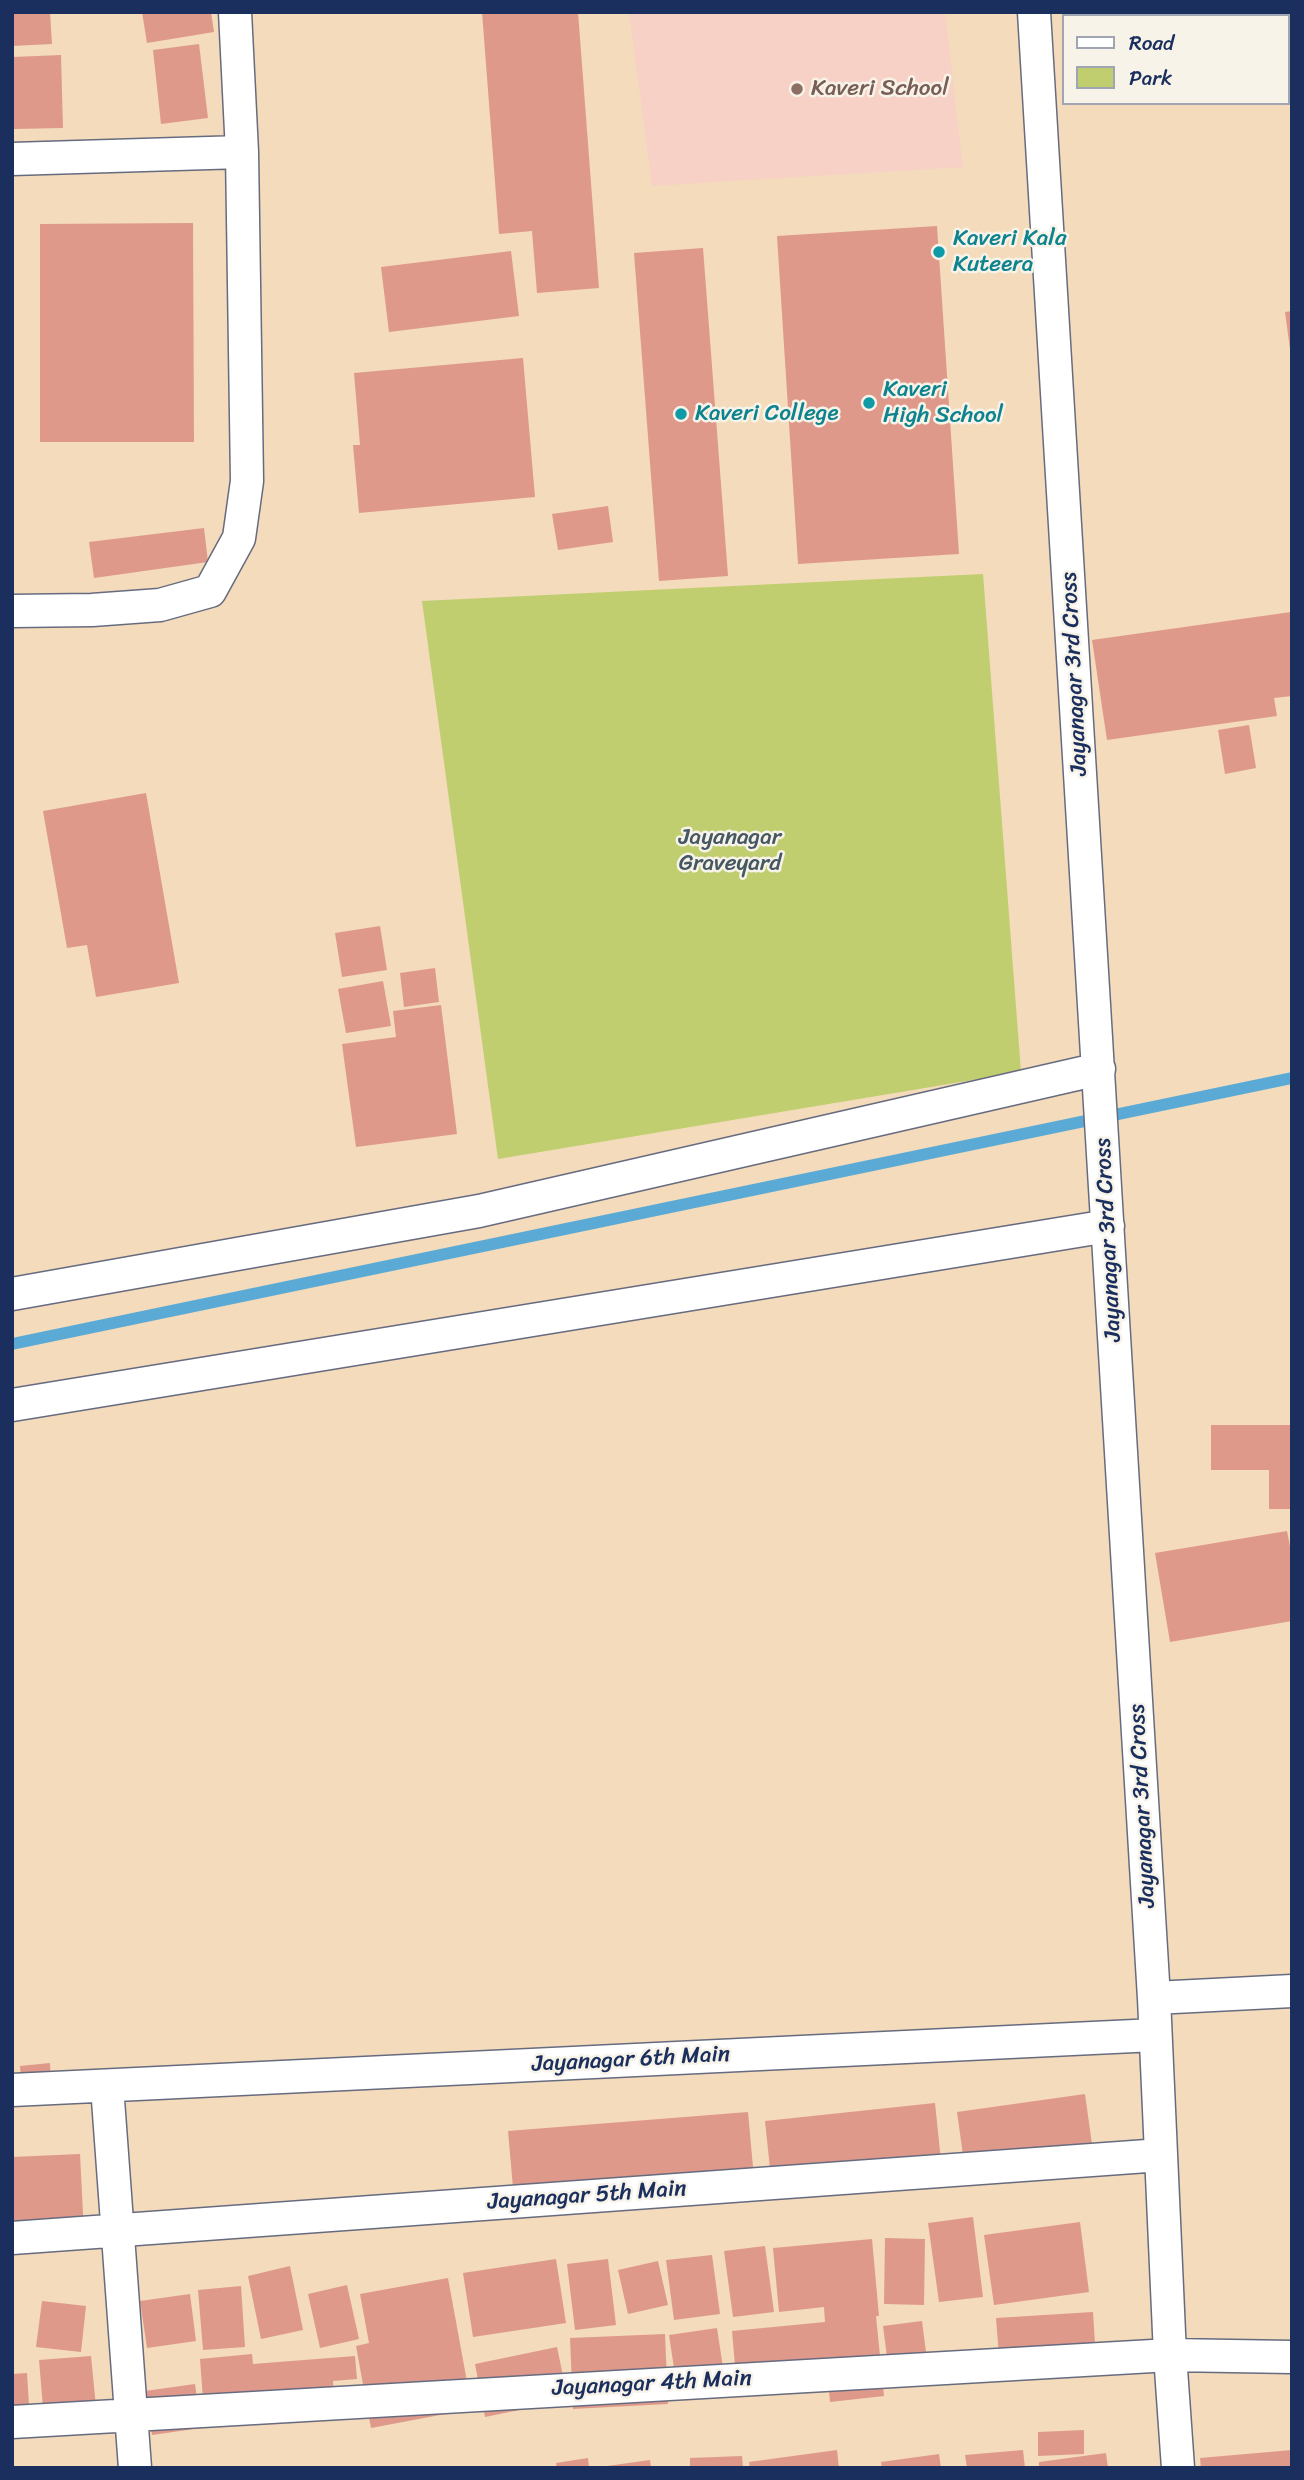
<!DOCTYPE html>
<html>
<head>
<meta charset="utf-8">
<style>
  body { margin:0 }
  #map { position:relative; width:1304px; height:2480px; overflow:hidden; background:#f3dbbb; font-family:Sriracha,sans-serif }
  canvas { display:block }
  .frame { position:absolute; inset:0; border:14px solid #1b2f5e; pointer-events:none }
  .legend { position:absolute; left:1062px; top:14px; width:228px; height:91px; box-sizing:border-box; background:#f7f3e8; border:2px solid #9fa5b1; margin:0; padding:9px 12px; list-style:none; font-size:21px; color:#1b2f5e }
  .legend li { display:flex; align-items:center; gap:14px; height:35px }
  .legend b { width:35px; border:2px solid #9fa5b1 }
</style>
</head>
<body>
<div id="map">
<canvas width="1304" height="2480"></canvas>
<div class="frame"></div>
<ul class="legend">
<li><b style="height:9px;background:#fff"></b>Road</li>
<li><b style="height:19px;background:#c0ce70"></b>Park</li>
</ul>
</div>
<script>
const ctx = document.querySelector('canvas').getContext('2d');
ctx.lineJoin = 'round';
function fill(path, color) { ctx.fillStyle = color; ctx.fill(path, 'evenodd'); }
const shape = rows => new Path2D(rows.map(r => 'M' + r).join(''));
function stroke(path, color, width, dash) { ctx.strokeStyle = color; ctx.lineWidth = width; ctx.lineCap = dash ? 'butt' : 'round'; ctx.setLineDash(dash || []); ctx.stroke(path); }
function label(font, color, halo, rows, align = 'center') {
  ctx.font = font + ' Sriracha,sans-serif'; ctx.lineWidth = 5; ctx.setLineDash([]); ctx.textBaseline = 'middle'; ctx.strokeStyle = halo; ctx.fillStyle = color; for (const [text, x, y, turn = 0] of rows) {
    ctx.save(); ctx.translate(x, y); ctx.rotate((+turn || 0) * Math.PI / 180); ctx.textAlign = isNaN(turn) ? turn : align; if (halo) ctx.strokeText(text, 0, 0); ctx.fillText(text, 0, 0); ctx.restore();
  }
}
const built = shape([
  [629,12,945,12,963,167,652,186]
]);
const green = shape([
  [983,574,1021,1072,498,1159,422,601]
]);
const stream = shape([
  [12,1344,1292,1078]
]);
const building = shape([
  [12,12,50,12,52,44,12,46],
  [142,12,211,12,214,32,147,43],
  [482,12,578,12,599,288,537,293,532,231,499,234],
  [199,44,208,118,161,124,153,50],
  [61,55,63,128,14,129,13,57],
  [193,223,194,442,40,442,40,224],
  [937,226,959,554,798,564,777,236],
  [703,248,728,576,659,581,634,253],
  [511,251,519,316,389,332,381,267],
  [1292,311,1292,349,1290,349,1285,312],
  [523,358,535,497,359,513,353,445,360,445,354,373],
  [608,506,613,542,558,550,552,514],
  [204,528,208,562,94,578,89,542],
  [1291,612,1292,696,1274,698,1277,716,1107,740,1092,640],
  [1249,725,1256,768,1225,774,1218,730],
  [146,793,179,983,96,997,87,945,67,948,43,811],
  [380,926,387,970,342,977,335,933],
  [435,968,439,1002,404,1007,400,973],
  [383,981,391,1026,346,1033,338,989],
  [441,1005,457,1134,356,1147,342,1044,396,1037,393,1011],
  [1211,1425,1292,1425,1292,1509,1269,1509,1269,1470,1211,1470],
  [1287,1531,1292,1557,1292,1621,1170,1642,1155,1553],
  [50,2063,51,2087,22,2089,20,2066],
  [1085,2094,1095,2166,967,2184,957,2112],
  [935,2103,943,2180,773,2197,765,2121],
  [748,2112,755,2189,514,2199,508,2131],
  [80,2154,84,2234,12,2237,12,2157],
  [973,2217,983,2297,939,2302,928,2223],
  [1080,2222,1089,2292,994,2305,984,2235],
  [885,2238,925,2239,924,2305,884,2304],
  [872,2239,879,2316,876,2316,884,2396,830,2402,828,2380,737,2389,732,2331,825,2322,824,2307,779,2312,773,2248],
  [765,2246,774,2312,733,2317,724,2251],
  [712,2255,720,2314,674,2320,666,2260],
  [556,2259,566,2323,473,2337,463,2273],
  [608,2259,616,2325,575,2330,567,2264],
  [658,2261,668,2305,628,2314,618,2270],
  [290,2266,303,2330,261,2339,248,2276],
  [448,2278,472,2409,371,2428,356,2346,369,2343,360,2294],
  [347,2285,359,2339,320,2348,308,2294],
  [241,2286,245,2347,203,2350,198,2290],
  [190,2294,196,2341,147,2348,140,2301],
  [42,2301,86,2306,81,2352,36,2347],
  [1093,2312,1097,2375,1001,2382,996,2318],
  [922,2321,930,2383,891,2388,883,2326],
  [717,2328,724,2374,676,2381,669,2335],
  [665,2334,668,2404,573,2409,570,2338],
  [557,2347,568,2400,485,2417,475,2364],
  [252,2354,253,2364,355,2356,357,2379,333,2381,335,2416,205,2426,200,2359],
  [91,2356,98,2427,45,2431,39,2360],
  [27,2373,31,2438,12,2439,12,2374],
  [195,2384,201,2428,152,2435,145,2391],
  [1084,2430,1084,2454,1038,2456,1038,2432],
  [837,2450,839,2468,750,2468,749,2462],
  [1023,2450,1025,2468,967,2468,965,2455],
  [1292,2450,1292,2468,1201,2468,1200,2458],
  [1106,2453,1108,2468,1039,2468,1039,2462],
  [939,2454,941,2468,882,2468,881,2462],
  [742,2456,743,2468,690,2468,690,2458],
  [588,2458,589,2468,557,2468,556,2463],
  [650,2460,651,2468,608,2468,607,2466]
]);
const minor = shape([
  [1034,12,1154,1998,1170,2355,1178,2468],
  [12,159,242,152],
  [12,611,92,610,160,605,210,591,239,538,247,481,242,152,235,12],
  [12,1294,479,1211,1099,1069],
  [12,1405,1108,1226],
  [1154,1998,1292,1991],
  [107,2086,135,2468],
  [12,2090,1155,2035],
  [12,2238,1161,2155],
  [12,2422,1170,2355,1292,2357]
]);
const markers = [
  [797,89,7,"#8d6e63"],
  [939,252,7,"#0f9aa8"],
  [869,403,7,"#0f9aa8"],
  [681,414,7,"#0f9aa8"]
];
const educationNames = [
  ["Kaveri School",811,89]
];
const cultureNames = [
  ["Kaveri Kala",953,239],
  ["Kuteera",953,265],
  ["Kaveri",883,390],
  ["High School",883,416],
  ["Kaveri College",695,414]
];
const streetNames = [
  ["Jayanagar 3rd Cross",1075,674,-93],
  ["Jayanagar 3rd Cross",1109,1240,-93],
  ["Jayanagar 3rd Cross",1143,1806,-93],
  ["Jayanagar 6th Main",631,2060,-3],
  ["Jayanagar 5th Main",587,2196,-4],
  ["Jayanagar 4th Main",652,2384,-3]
];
const parkNames = [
  ["Jayanagar",730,838],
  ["Graveyard",730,864]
];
fill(built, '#f7d1c6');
fill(green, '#c0ce70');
stroke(stream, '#5baad5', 12);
fill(building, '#df998b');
stroke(minor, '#676b7f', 35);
stroke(minor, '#fff', 32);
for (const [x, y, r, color] of markers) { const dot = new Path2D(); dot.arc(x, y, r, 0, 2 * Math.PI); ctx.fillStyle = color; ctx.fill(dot); stroke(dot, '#f7f3e8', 2.5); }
label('23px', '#785e54', '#f7f3e8', educationNames, 'left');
label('23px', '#0d838f', '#f7f3e8', cultureNames, 'left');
label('23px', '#1b2f5e', '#f7f3e8', streetNames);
label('23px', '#445762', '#f7f3e8', parkNames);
</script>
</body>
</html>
